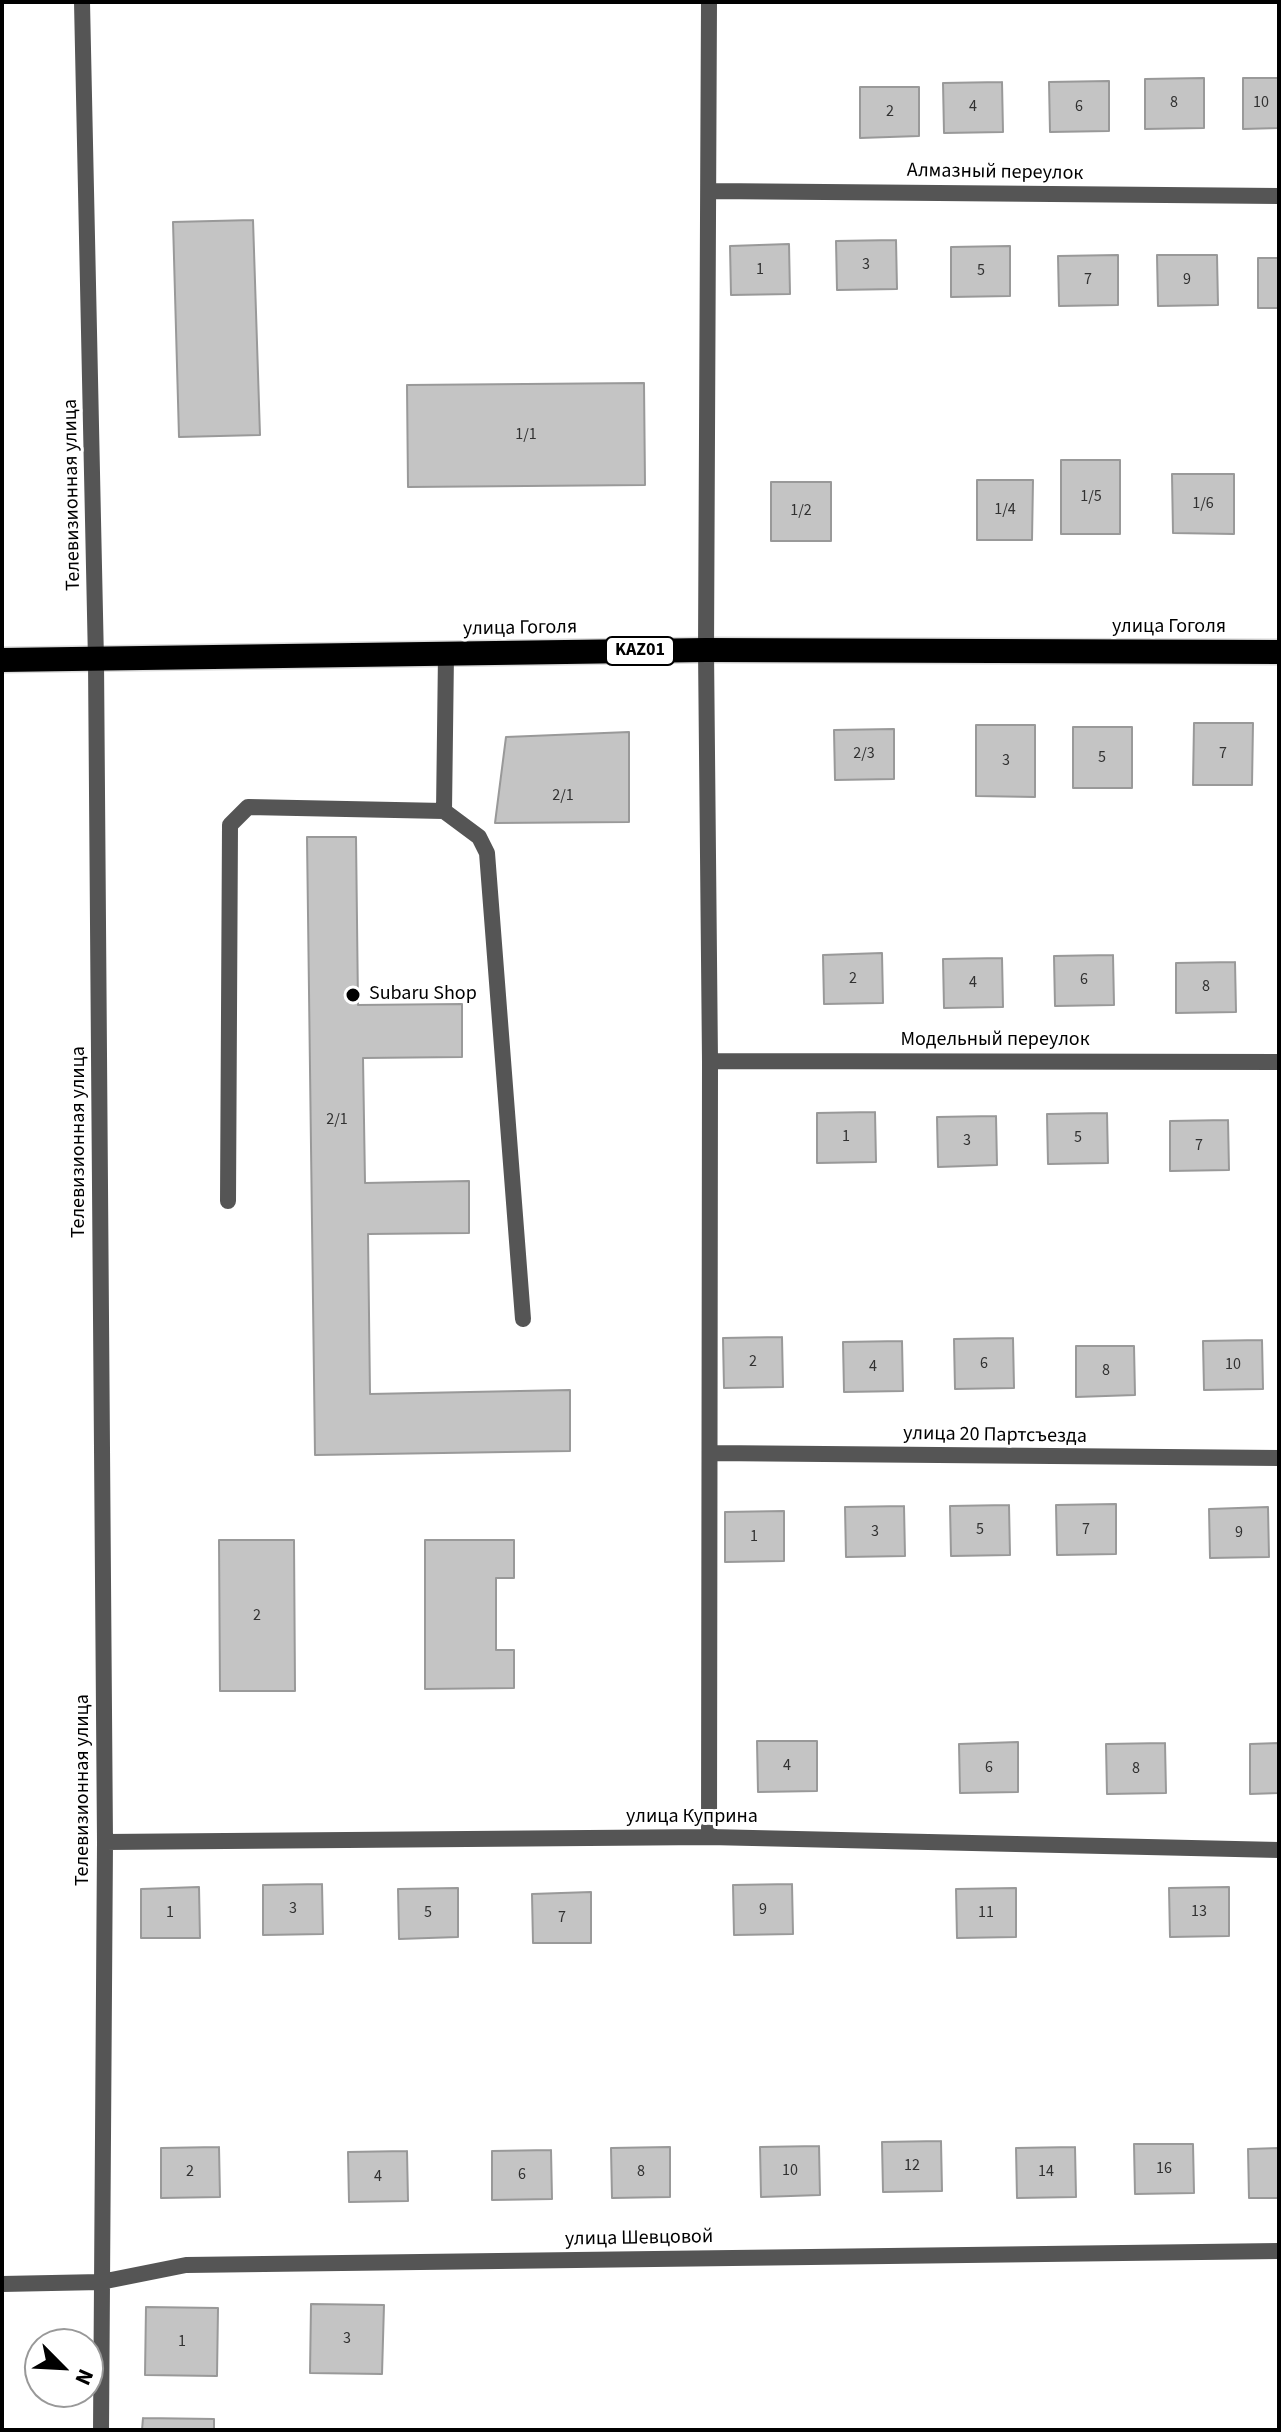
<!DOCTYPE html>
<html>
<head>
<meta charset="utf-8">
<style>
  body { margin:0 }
  #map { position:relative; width:1281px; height:2432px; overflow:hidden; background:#fff; font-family:"Source Sans 3",sans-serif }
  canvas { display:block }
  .frame { position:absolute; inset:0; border:4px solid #000; pointer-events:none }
  .north { position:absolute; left:24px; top:2328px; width:80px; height:80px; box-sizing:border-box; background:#fff; border:2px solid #999; border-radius:50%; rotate:114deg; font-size:22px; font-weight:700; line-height:32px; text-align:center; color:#000 }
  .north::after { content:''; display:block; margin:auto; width:28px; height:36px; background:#000; clip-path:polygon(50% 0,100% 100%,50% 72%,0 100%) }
</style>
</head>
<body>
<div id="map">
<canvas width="1281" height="2432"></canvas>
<div class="frame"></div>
<div class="north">N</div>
</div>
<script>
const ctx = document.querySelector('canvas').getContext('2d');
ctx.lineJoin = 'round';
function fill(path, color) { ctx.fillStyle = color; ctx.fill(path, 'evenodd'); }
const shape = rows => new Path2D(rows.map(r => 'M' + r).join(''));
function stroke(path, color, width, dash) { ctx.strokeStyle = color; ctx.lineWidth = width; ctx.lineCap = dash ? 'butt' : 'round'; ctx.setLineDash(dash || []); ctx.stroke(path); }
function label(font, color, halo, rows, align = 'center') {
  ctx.font = font + ' "Source Sans 3",sans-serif'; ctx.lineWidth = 6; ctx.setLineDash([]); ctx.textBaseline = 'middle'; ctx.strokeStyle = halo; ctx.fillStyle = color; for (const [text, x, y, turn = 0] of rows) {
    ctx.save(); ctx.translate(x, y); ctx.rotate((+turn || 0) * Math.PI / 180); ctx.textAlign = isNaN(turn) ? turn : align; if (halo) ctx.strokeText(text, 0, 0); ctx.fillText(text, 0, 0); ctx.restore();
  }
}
const building = shape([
  [1204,78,1204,128,1145,129,1145,79,1204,78],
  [1243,78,1279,78,1279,128,1243,129,1243,78],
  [1109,81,1109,131,1050,132,1049,82,1109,81],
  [1002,82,1003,132,944,133,943,83,1002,82],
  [860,87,919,87,919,136,860,138,860,87],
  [253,220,260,435,179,437,173,222,253,220],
  [896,240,897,289,837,290,836,241,896,240],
  [789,244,790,294,731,295,730,246,789,244],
  [1010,246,1010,296,951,297,951,247,1010,246],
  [1118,255,1118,305,1059,306,1058,256,1118,255],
  [1157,255,1217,255,1218,305,1158,306,1157,255],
  [1258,258,1279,258,1279,308,1258,308,1258,258],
  [644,383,645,485,408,487,407,385,644,383],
  [1061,460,1120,460,1120,534,1061,534,1061,460],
  [1172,474,1234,474,1234,534,1173,533,1172,474],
  [977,480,1033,480,1032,540,977,540,977,480],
  [771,482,831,482,831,541,771,541,771,482],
  [1194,723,1253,723,1252,785,1193,785,1194,723],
  [976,725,1035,725,1035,797,976,796,976,725],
  [1073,727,1132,727,1132,788,1073,788,1073,727],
  [894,729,894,779,835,780,834,730,894,729],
  [629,732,629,822,495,823,506,737,629,732],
  [307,837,356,837,358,1005,462,1004,462,1057,363,1058,365,1183,469,1181,469,1233,368,1234,370,1394,570,1390,570,1451,315,1455,307,837],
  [882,953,883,1003,824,1004,823,955,882,953],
  [1113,955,1114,1005,1055,1006,1054,956,1113,955],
  [1002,958,1003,1007,944,1008,943,959,1002,958],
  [1235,962,1236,1012,1176,1013,1176,963,1235,962],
  [875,1112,876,1162,817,1163,817,1113,875,1112],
  [1107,1113,1108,1163,1048,1164,1047,1114,1107,1113],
  [996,1116,997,1165,938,1167,937,1117,996,1116],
  [1228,1120,1229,1170,1170,1171,1170,1121,1228,1120],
  [782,1337,783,1387,724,1388,723,1338,782,1337],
  [1013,1338,1014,1388,955,1389,954,1339,1013,1338],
  [1262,1340,1263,1389,1204,1390,1203,1341,1262,1340],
  [902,1341,903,1391,844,1392,843,1342,902,1341],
  [1076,1346,1134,1346,1135,1395,1076,1397,1076,1346],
  [1116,1504,1116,1554,1057,1555,1056,1505,1116,1504],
  [1009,1505,1010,1555,951,1556,950,1506,1009,1505],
  [904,1506,905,1556,846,1557,845,1507,904,1506],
  [1268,1507,1269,1557,1210,1558,1209,1509,1268,1507],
  [784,1511,784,1561,725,1562,725,1512,784,1511],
  [219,1540,294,1540,295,1691,220,1691,219,1540],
  [425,1540,514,1540,514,1578,496,1578,496,1650,514,1650,514,1688,425,1689,425,1540],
  [757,1741,817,1741,817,1791,758,1792,757,1741],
  [1018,1742,1018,1792,960,1793,959,1744,1018,1742],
  [1165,1743,1166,1793,1107,1794,1106,1744,1165,1743],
  [1279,1743,1279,1793,1250,1794,1250,1744,1279,1743],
  [322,1884,323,1934,263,1935,263,1885,322,1884],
  [792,1884,793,1934,734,1935,733,1885,792,1884],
  [199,1887,200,1938,141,1938,141,1889,199,1887],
  [1229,1887,1229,1936,1170,1937,1169,1888,1229,1887],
  [458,1888,458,1937,399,1939,398,1889,458,1888],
  [1016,1888,1016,1937,957,1938,956,1889,1016,1888],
  [591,1892,591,1943,533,1943,532,1894,591,1892],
  [941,2141,942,2191,883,2192,882,2142,941,2141],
  [1134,2144,1193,2144,1194,2193,1135,2194,1134,2144],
  [819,2146,820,2195,761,2197,760,2147,819,2146],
  [219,2147,220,2197,161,2198,161,2148,219,2147],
  [670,2147,670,2197,612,2198,611,2148,670,2147],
  [1075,2147,1076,2197,1017,2198,1016,2148,1075,2147],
  [1279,2148,1279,2198,1249,2198,1248,2149,1279,2148],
  [551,2150,552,2199,492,2200,492,2151,551,2150],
  [407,2151,408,2201,349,2202,348,2152,407,2151],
  [311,2304,384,2305,382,2374,310,2373,311,2304],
  [146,2307,218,2308,217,2376,145,2375,146,2307],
  [143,2418,214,2419,214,2430,142,2430,143,2418]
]);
const lane = shape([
  [446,654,444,811,479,837,487,853,523,1319],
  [228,1201,230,825,248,807,444,811]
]);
const street = shape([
  [82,2,96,661,105,1842,101,2430],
  [709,2,706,650,710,1061,709,1837],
  [711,191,1279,196],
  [710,1061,1279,1062],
  [711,1453,1279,1458],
  [105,1842,709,1837,1279,1850],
  [2,2284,101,2282,186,2265,1279,2251]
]);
const highway = shape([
  [2,660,706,650,1279,652]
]);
const markers = [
  [353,995,8,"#000"]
];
const numberNames = [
  ["8",1174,103],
  ["10",1261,103],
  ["4",973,107],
  ["6",1079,107],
  ["2",890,112],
  ["3",866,265],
  ["1",760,270],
  ["5",981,271],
  ["7",1088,280],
  ["9",1187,280],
  ["1/1",526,435],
  ["1/5",1091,497],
  ["1/6",1203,504],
  ["1/4",1005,510],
  ["1/2",801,511],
  ["2/3",864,754],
  ["7",1223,754],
  ["5",1102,758],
  ["3",1006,761],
  ["2/1",563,796],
  ["2",853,979],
  ["6",1084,980],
  ["4",973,983],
  ["8",1206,987],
  ["2/1",337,1120],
  ["1",846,1137],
  ["5",1078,1138],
  ["3",967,1141],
  ["7",1199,1146],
  ["2",753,1362],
  ["6",984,1364],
  ["10",1233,1365],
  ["4",873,1367],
  ["8",1106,1371],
  ["5",980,1530],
  ["7",1086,1530],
  ["3",875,1532],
  ["9",1239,1533],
  ["1",754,1537],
  ["2",257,1616],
  ["4",787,1766],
  ["6",989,1768],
  ["8",1136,1769],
  ["3",293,1909],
  ["9",763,1910],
  ["13",1199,1912],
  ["1",170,1913],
  ["5",428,1913],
  ["11",986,1913],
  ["7",562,1918],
  ["12",912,2166],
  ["16",1164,2169],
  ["10",790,2171],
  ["2",190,2172],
  ["8",641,2172],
  ["14",1046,2172],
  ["6",522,2175],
  ["4",378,2177],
  ["3",347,2339],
  ["1",182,2342]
];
const shields = [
  [640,651,68]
];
const shieldNames = [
  ["KАZ01",640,651]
];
const streetNames = [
  ["Алмазный переулок",995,173,1],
  ["Телевизионная улица",73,495,-91],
  ["улица Гоголя",1169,628],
  ["улица Гоголя",520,629,-1],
  ["Модельный переулок",995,1041],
  ["Телевизионная улица",80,1142,-90],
  ["улица 20 Партсъезда",995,1436,1],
  ["Телевизионная улица",84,1790,-90],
  ["улица Куприна",692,1818],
  ["улица Шевцовой",639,2239,-1]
];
const poiNames = [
  ["Subaru Shop",369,995]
];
fill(building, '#c4c4c4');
stroke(building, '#999', 2);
stroke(highway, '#dbdbdb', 27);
stroke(lane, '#555', 16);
stroke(street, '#555', 16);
stroke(highway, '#000', 24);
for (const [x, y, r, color] of markers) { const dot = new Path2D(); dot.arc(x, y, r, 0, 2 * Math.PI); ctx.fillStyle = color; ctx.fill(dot); stroke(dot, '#fff', 3); }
label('16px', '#313131', null, numberNames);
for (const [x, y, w] of shields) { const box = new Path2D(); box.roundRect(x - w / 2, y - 14, w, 28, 6); ctx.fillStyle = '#fff'; ctx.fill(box); stroke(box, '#000', 2); }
label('bold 18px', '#000', null, shieldNames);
label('20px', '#000', '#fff', streetNames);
label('20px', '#000', '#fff', poiNames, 'left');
</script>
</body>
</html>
